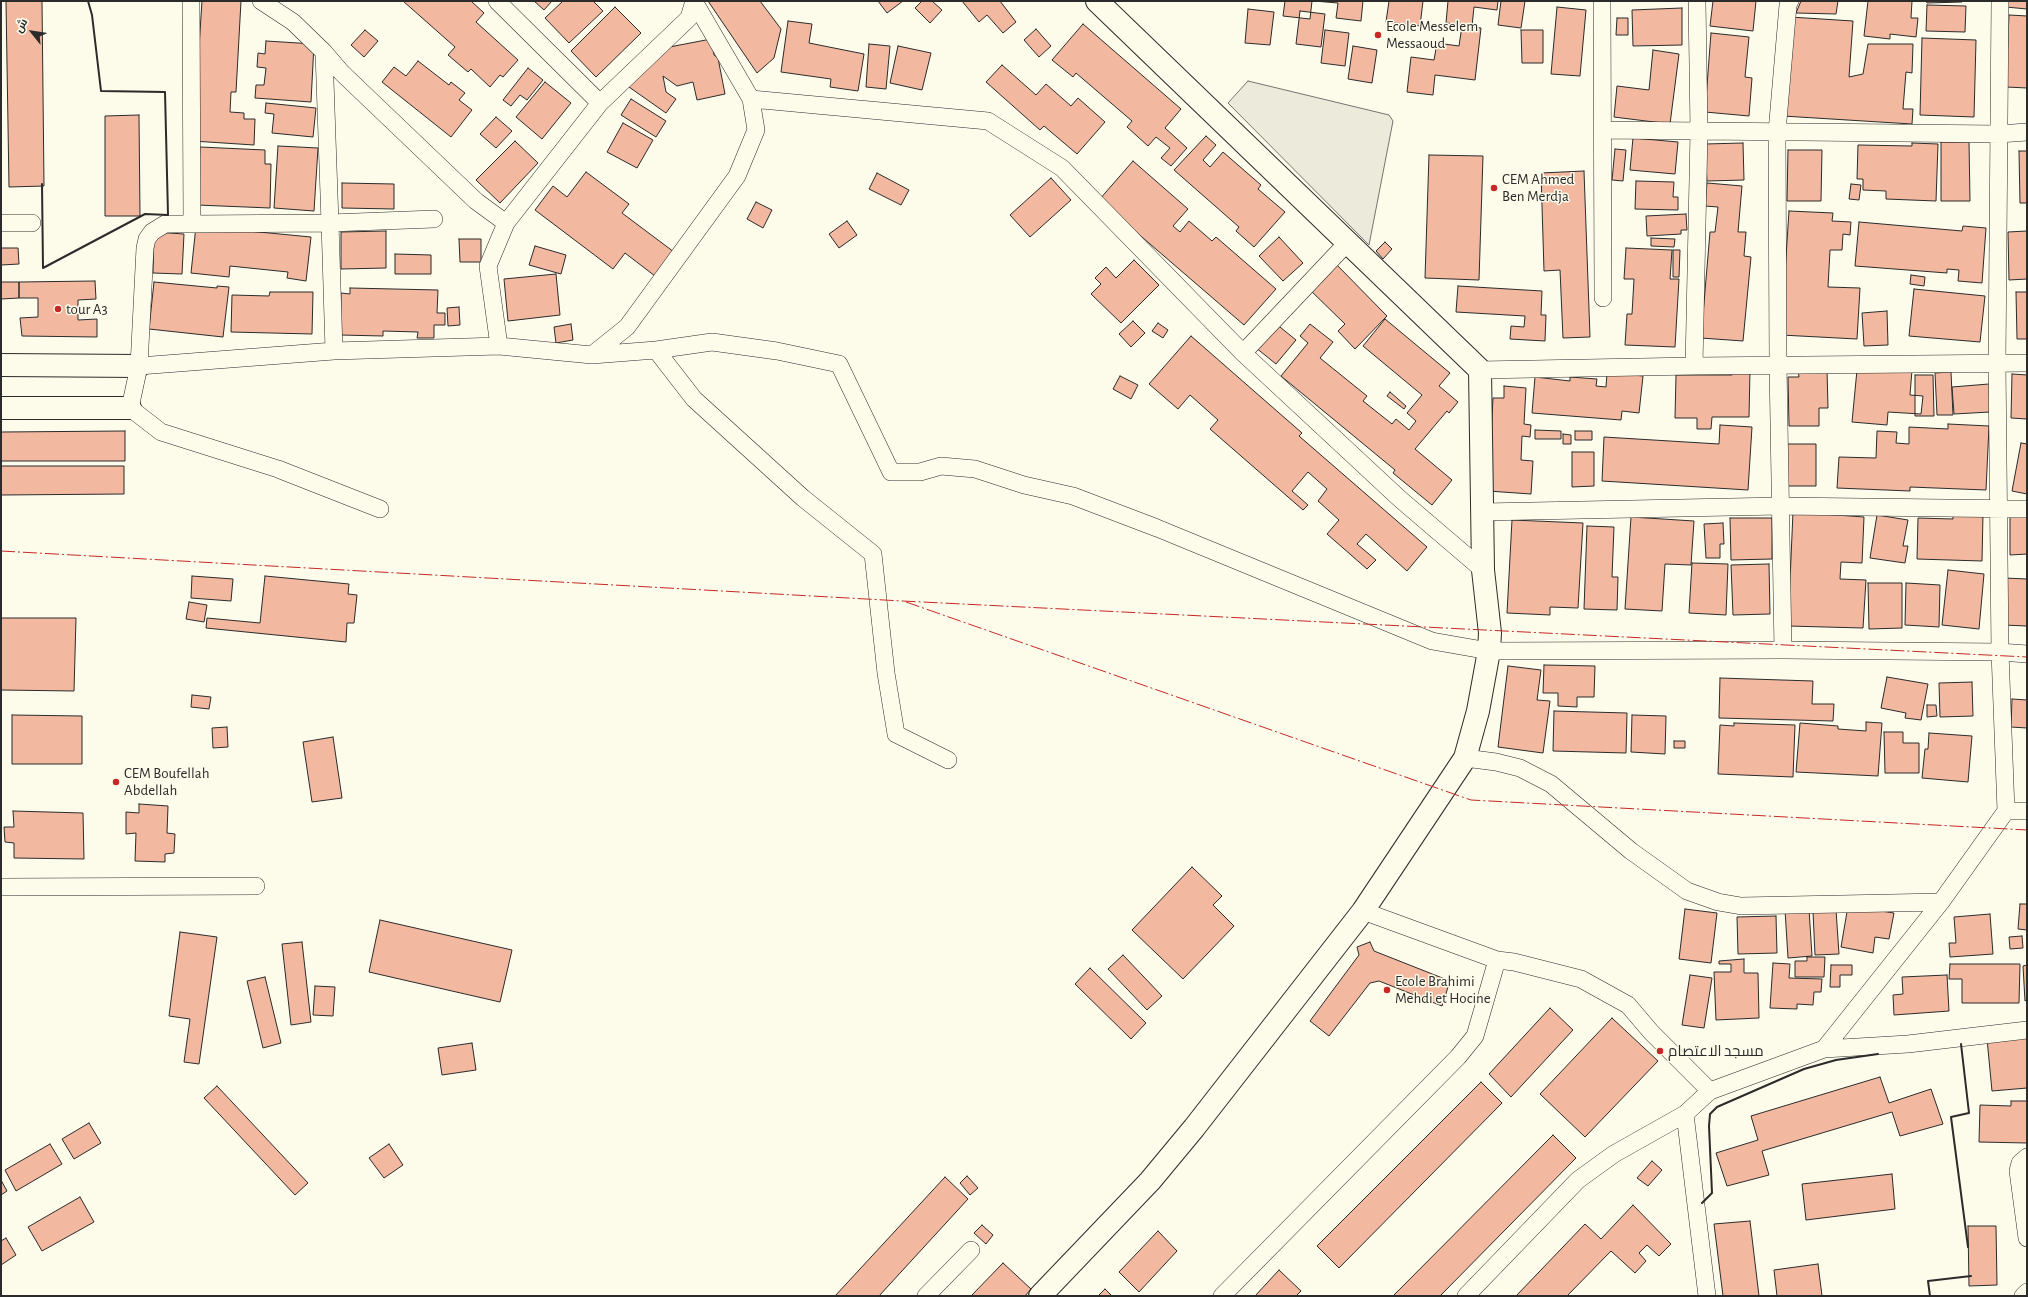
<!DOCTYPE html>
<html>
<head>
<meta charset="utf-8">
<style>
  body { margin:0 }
  #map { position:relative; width:2028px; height:1297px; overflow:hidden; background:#fdfbea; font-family:"Alegreya Sans",Cairo,sans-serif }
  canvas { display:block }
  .frame { position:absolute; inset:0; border:2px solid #2b2b2b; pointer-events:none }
  .north { position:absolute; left:12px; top:12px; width:40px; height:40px; -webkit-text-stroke:3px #fdfbea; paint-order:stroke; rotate:300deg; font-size:11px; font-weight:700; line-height:16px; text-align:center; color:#2b2b2b }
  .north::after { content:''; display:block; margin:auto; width:14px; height:18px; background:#2b2b2b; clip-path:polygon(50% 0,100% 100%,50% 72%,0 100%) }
</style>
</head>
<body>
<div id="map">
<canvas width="2028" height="1297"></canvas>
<div class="frame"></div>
<div class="north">ش</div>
</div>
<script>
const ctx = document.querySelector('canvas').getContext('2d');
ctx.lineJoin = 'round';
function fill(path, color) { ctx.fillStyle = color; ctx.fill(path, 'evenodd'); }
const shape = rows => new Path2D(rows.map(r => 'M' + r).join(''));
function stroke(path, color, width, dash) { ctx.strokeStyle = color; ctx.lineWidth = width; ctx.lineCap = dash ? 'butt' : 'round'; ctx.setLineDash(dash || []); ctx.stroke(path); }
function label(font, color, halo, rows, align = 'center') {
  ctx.font = font + ' "Alegreya Sans",Cairo,sans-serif'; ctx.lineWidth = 3; ctx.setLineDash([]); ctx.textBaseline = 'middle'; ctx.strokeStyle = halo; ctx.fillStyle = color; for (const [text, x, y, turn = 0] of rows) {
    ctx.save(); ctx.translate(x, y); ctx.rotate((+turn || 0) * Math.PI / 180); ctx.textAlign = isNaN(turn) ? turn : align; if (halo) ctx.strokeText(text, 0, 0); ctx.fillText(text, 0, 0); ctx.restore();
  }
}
const green = shape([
  [1248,81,1389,115,1393,121,1369,245,1228,103,1248,81]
]);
const building = shape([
  [6,1,42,1,44,186,9,187,6,1],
  [202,1,241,1,236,92,231,92,230,112,244,113,244,119,255,119,254,145,193,141,202,1],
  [403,1,471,1,484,13,476,22,518,60,503,77,500,75,490,87,471,69,468,72,448,55,455,47,403,1],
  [534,1,552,1,544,10,534,1],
  [563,1,593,1,603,11,569,43,545,18,563,1],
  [708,1,760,1,781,29,774,58,757,73,708,1],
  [878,1,903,1,887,13,878,1],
  [922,1,932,1,942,10,930,23,915,8,922,1],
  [962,1,1000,1,1016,22,1003,33,987,15,979,22,962,1],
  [1285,1,1312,1,1310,19,1283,16,1285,1],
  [1314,1,1363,1,1361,21,1336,18,1338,3,1314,1],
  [1389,1,1423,1,1420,26,1386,22,1389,1],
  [1448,1,1498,1,1497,10,1474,7,1472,26,1446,23,1448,1],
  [1501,1,1525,1,1521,28,1498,25,1501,1],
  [1713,1,1756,1,1753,31,1710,26,1713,1],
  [1801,1,1838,1,1836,14,1796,13,1801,1],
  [1868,1,1912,1,1911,18,1918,18,1916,37,1890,34,1890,39,1864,36,1868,1],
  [1926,1,1962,1,1962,2,1927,3,1926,1],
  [2007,1,2027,1,2027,9,2006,7,2007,1],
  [1927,5,1966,6,1965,32,1926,31,1927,5],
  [615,7,641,33,596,77,571,51,615,7],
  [1557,7,1586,10,1580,76,1551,74,1557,7],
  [1682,8,1682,45,1633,46,1632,10,1682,8],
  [1248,9,1274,12,1270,45,1245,43,1248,9],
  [1300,11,1325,14,1321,47,1296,44,1300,11],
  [2009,15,2027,16,2027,88,2006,87,2009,15],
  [1790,17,1853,21,1849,77,1863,74,1868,44,1913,44,1912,73,1906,72,1903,109,1913,109,1912,124,1783,116,1790,17],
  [1617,18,1628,18,1628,35,1616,35,1617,18],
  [788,21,812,24,809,43,864,54,858,91,830,87,831,79,781,72,788,21],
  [1083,24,1181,109,1165,128,1187,148,1171,166,1161,158,1170,148,1156,137,1148,146,1127,127,1132,121,1076,73,1073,77,1052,60,1083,24],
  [1462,26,1481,28,1475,80,1435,75,1433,95,1407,92,1411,57,1434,60,1437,43,1459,46,1462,26],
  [1036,29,1051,46,1039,57,1024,40,1036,29],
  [365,30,378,41,364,57,351,45,365,30],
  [1325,30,1349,33,1345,66,1321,63,1325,30],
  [1521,30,1543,30,1543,63,1522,63,1521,30],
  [1711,33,1749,37,1745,77,1752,78,1749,116,1705,112,1711,33],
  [1922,38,1976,40,1974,117,1920,115,1922,38],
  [711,39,714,55,718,58,725,94,697,100,693,82,677,86,663,76,666,92,676,99,666,113,629,87,659,49,711,39],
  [266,41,314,44,311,102,255,98,256,85,264,85,266,68,257,67,258,53,265,54,266,41],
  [869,44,890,46,886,89,866,87,869,44],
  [898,46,931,53,922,90,890,83,898,46],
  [1353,46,1377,50,1372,83,1348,79,1353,46],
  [1653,50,1679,54,1670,124,1614,117,1617,86,1649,90,1653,50],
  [418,61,449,85,451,82,465,93,459,100,472,110,451,137,382,82,394,67,406,76,418,61],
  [1002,65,1036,95,1046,84,1071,106,1078,98,1105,122,1077,154,1044,126,1040,130,986,82,1002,65],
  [528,68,543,80,527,100,520,95,511,106,503,100,528,68],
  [545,82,571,103,542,139,516,117,545,82],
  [631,99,666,121,656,137,621,115,631,99],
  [266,103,316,108,313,137,272,133,274,114,265,113,266,103],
  [139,115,140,216,105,216,105,116,139,115],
  [496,117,512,131,496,148,480,134,496,117],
  [623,123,653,140,637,168,607,152,623,123],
  [1206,136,1216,145,1203,160,1210,167,1223,152,1261,185,1258,189,1285,212,1254,247,1236,231,1239,227,1174,170,1206,136],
  [1633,138,1678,142,1675,174,1630,170,1633,138],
  [515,141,538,163,500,203,476,180,515,141],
  [1941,142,1969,142,1970,201,1941,201,1941,142],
  [1743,143,1744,180,1707,181,1705,144,1743,143],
  [1912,143,1938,144,1936,201,1886,199,1886,191,1863,190,1863,179,1857,179,1858,145,1912,146,1912,143],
  [278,146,318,148,314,211,274,208,278,146],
  [200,147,265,150,265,164,271,164,270,208,197,205,200,147],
  [1615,149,1626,150,1623,181,1612,180,1615,149],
  [1788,150,1822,150,1821,201,1787,201,1788,150],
  [2019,151,2027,151,2027,203,2020,203,2019,151],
  [1429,155,1483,156,1479,280,1425,278,1429,155],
  [1133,161,1188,209,1173,226,1180,232,1189,221,1212,241,1216,237,1276,289,1244,325,1099,200,1133,161],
  [1584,171,1590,337,1563,338,1560,270,1544,271,1541,173,1584,171],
  [586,172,629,204,622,213,674,252,655,276,625,253,613,269,535,210,553,186,567,197,586,172],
  [877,173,909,190,901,205,869,189,877,173],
  [1051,178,1071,200,1030,237,1010,215,1051,178],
  [1636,181,1674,182,1673,197,1678,197,1678,210,1635,209,1636,181],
  [342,183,394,184,394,209,342,208,342,183],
  [1707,183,1742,186,1738,232,1746,232,1744,256,1751,257,1743,341,1701,338,1710,232,1715,232,1718,207,1705,206,1707,183],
  [1851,184,1861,185,1859,200,1849,199,1851,184],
  [756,202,772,210,763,228,747,219,756,202],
  [1789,211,1833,213,1832,221,1851,222,1850,235,1843,234,1842,250,1830,250,1828,287,1860,288,1857,339,1781,335,1789,211],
  [1686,214,1687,230,1681,230,1681,234,1647,236,1646,216,1686,214],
  [847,221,857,235,839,248,829,234,847,221],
  [1859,222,1962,231,1963,226,1986,228,1982,283,1958,281,1959,270,1947,269,1947,273,1855,266,1859,222],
  [196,226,311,237,306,281,287,278,288,272,230,266,229,277,191,273,196,226],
  [386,231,386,268,341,269,341,232,386,231],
  [2027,231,2027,279,2009,280,2008,232,2027,231],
  [154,232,184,234,182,274,153,273,154,232],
  [1279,237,1303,263,1283,281,1259,256,1279,237],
  [1651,238,1675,239,1674,247,1651,246,1651,238],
  [459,239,481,239,481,262,460,262,459,239],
  [1385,242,1392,249,1383,259,1376,251,1385,242],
  [535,246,566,255,561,274,529,265,535,246],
  [1,248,18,248,19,264,1,265,1,248],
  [1626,248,1672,250,1670,279,1679,279,1675,347,1625,345,1627,314,1632,314,1634,279,1624,279,1626,248],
  [1673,250,1680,250,1679,277,1673,277,1673,250],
  [395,254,431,255,431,274,395,274,395,254],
  [1134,260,1159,285,1121,323,1091,294,1101,284,1095,278,1106,267,1116,278,1134,260],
  [1333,261,1387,316,1355,349,1338,331,1345,324,1307,287,1333,261],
  [556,274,560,315,508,321,504,279,556,274],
  [1911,275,1925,277,1924,286,1910,284,1911,275],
  [95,281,96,299,78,300,78,320,97,319,97,337,22,336,20,318,38,317,38,298,19,298,19,282,95,281],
  [1,282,19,282,19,298,1,299,1,282],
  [154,282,217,288,217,286,229,287,223,337,149,329,154,282],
  [1458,286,1542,291,1541,315,1546,315,1545,341,1510,339,1511,326,1524,327,1525,316,1456,312,1458,286],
  [350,288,438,290,437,313,445,313,445,325,434,325,434,338,417,338,418,332,383,331,383,336,340,335,341,293,350,294,350,288],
  [1914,289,1985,296,1980,342,1909,336,1914,289],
  [270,292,313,292,312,334,231,332,232,295,269,296,270,292],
  [2016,292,2027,292,2027,339,2017,339,2016,292],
  [459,307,460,325,448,326,447,308,459,307],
  [1887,311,1888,345,1864,346,1862,313,1887,311],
  [1385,319,1450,373,1439,386,1458,402,1449,413,1447,411,1415,449,1452,480,1432,505,1393,473,1395,470,1281,376,1308,343,1300,336,1310,324,1333,342,1320,358,1367,396,1363,401,1392,424,1396,419,1409,430,1416,421,1407,413,1422,395,1363,346,1385,319],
  [1133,321,1145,333,1131,347,1119,334,1133,321],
  [1158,323,1168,330,1163,338,1152,331,1158,323],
  [1275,323,1296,340,1276,364,1255,347,1275,323],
  [571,324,573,340,556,343,554,327,571,324],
  [1191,336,1302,433,1299,436,1427,547,1407,571,1366,534,1357,544,1376,560,1367,569,1327,534,1339,520,1318,501,1327,489,1308,472,1292,491,1308,505,1303,510,1210,429,1218,420,1190,395,1178,409,1149,384,1191,336],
  [1732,369,1750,370,1749,417,1712,417,1711,429,1697,429,1697,418,1675,418,1676,375,1732,375,1732,369],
  [1827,369,1828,408,1819,408,1819,426,1789,426,1788,377,1799,377,1798,370,1827,369],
  [1857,370,1912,370,1910,395,1923,396,1921,414,1888,412,1887,425,1852,422,1857,370],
  [1951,372,1953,415,1937,415,1935,373,1951,372],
  [1607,373,1643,376,1639,413,1622,411,1621,420,1532,413,1535,377,1570,381,1570,377,1597,379,1596,386,1606,387,1607,373],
  [2012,374,2027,375,2027,419,2011,418,2012,374],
  [1915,375,1933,375,1934,416,1915,416,1915,375],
  [1120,376,1138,385,1131,399,1113,389,1120,376],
  [1989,384,1990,412,1954,414,1952,387,1989,384],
  [1504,386,1526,388,1524,424,1531,425,1530,437,1522,436,1521,460,1533,461,1531,494,1488,491,1493,398,1504,398,1504,386],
  [1390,392,1406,406,1404,409,1387,396,1390,392],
  [1948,424,1989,426,1986,490,1910,487,1910,491,1837,488,1839,457,1876,458,1877,431,1897,432,1896,443,1909,444,1909,427,1948,429,1948,424],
  [1720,425,1752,427,1748,490,1602,481,1604,437,1719,444,1720,425],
  [1535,430,1561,431,1561,439,1535,439,1535,430],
  [125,431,125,461,1,461,1,432,125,431],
  [1575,431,1592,431,1592,440,1575,440,1575,431],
  [1563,434,1571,435,1571,444,1563,444,1563,434],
  [2021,443,2027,444,2027,494,2012,491,2021,443],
  [1783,444,1816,444,1816,486,1783,486,1783,444],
  [1572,452,1594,452,1594,486,1572,487,1572,452],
  [1,466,124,466,124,494,1,495,1,466],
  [1793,512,1864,517,1862,563,1841,562,1840,579,1866,580,1863,628,1788,626,1793,512],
  [1953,513,1983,514,1982,561,1917,559,1918,518,1953,519,1953,513],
  [1877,515,1908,520,1903,546,1908,546,1905,563,1870,558,1877,515],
  [2010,516,2027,516,2027,554,2010,555,2010,516],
  [1631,517,1694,521,1691,565,1665,564,1662,611,1625,609,1631,517],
  [1730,518,1772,518,1772,559,1731,560,1730,518],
  [1512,520,1583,523,1578,608,1550,607,1550,615,1507,613,1512,520],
  [1723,523,1724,544,1720,544,1720,558,1706,558,1704,524,1723,523],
  [1587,526,1614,527,1612,577,1618,577,1617,610,1584,609,1587,526],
  [1692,563,1728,564,1726,615,1689,613,1692,563],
  [1769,564,1770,614,1733,615,1731,565,1769,564],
  [1948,570,1984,574,1979,629,1942,625,1948,570],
  [192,576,233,579,231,601,191,598,192,576],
  [265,576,349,584,348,594,357,595,354,623,347,623,346,642,206,628,207,618,260,623,265,576],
  [2004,578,2027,579,2027,626,2003,625,2004,578],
  [1868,583,1902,583,1902,628,1869,629,1868,583],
  [1906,583,1940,585,1939,627,1905,625,1906,583],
  [189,602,207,605,204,622,186,619,189,602],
  [1,618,76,618,74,691,1,690,1,618],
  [1544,665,1595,666,1594,697,1577,697,1577,707,1558,706,1558,693,1543,693,1544,665],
  [1508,666,1541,670,1537,700,1550,701,1543,753,1498,747,1508,666],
  [1887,677,1928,684,1921,720,1905,718,1906,713,1881,708,1887,677],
  [1720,678,1813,681,1812,704,1834,704,1833,721,1719,718,1720,678],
  [1972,682,1973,716,1940,717,1939,683,1972,682],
  [192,695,211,697,209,709,191,707,192,695],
  [2012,699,2027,700,2027,728,2011,727,2012,699],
  [1927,705,1936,705,1937,716,1927,717,1927,705],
  [1554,711,1627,713,1626,753,1553,751,1554,711],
  [12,715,82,716,82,764,12,764,12,715],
  [1632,715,1666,716,1665,754,1631,752,1632,715],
  [1866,722,1882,723,1878,776,1796,772,1800,723,1838,726,1838,729,1866,731,1866,722],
  [1734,723,1795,725,1793,777,1718,774,1720,725,1734,726,1734,723],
  [227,727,228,747,213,748,212,728,227,727],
  [1884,732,1903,732,1903,743,1919,743,1919,773,1885,773,1884,732],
  [1929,733,1972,736,1968,782,1922,778,1925,749,1928,749,1929,733],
  [333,737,342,798,312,802,303,742,333,737],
  [1674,741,1685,741,1685,748,1674,748,1674,741],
  [139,804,168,806,167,833,175,834,174,853,165,854,165,862,135,861,136,833,126,834,126,812,139,813,139,804],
  [13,811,83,813,84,859,14,858,14,843,5,842,4,827,14,827,13,811],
  [1192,867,1222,896,1213,905,1234,926,1183,979,1132,930,1192,867],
  [2020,904,2027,904,2027,930,2018,929,2020,904],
  [1848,906,1894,913,1889,939,1875,937,1873,953,1841,947,1848,906],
  [1685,909,1717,913,1711,963,1679,959,1685,909],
  [1809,909,1812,956,1788,958,1785,910,1809,909],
  [1836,910,1839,954,1815,955,1813,912,1836,910],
  [1990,914,1993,954,1950,957,1949,943,1956,943,1954,917,1990,914],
  [1776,916,1777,953,1738,954,1737,917,1776,916],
  [380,920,512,950,500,1002,369,972,380,920],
  [180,932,217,937,199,1064,184,1062,190,1019,169,1016,180,932],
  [2022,936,2023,948,2010,949,2009,937,2022,936],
  [302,942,311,1022,291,1025,282,944,302,942],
  [1370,942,1374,951,1450,981,1442,1006,1379,981,1370,983,1329,1036,1310,1021,1359,955,1357,947,1370,942],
  [1123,955,1162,996,1147,1010,1108,969,1123,955],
  [1807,957,1825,957,1824,977,1795,977,1795,961,1807,961,1807,957],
  [1744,959,1744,973,1758,973,1759,1018,1716,1020,1714,972,1731,972,1731,964,1719,964,1719,961,1744,959],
  [1773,963,1790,964,1789,978,1822,979,1821,992,1814,992,1813,1005,1797,1004,1797,1009,1770,1008,1773,963],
  [1950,964,2020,964,2019,1003,1962,1003,1962,979,1949,979,1950,964],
  [1831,965,1852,965,1852,975,1840,975,1840,987,1830,987,1831,965],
  [2027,965,2027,1000,2025,1001,2023,966,2027,965],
  [1090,968,1146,1023,1131,1039,1075,984,1090,968],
  [1690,975,1712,978,1704,1028,1682,1025,1690,975],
  [1947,975,1949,1011,1894,1015,1893,995,1903,994,1902,977,1947,975],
  [265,977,281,1043,263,1048,247,981,265,977],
  [315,986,335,987,333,1016,313,1015,315,986],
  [1550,1008,1573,1030,1511,1097,1489,1074,1550,1008],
  [1612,1018,1658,1061,1585,1137,1540,1094,1612,1018],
  [2027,1035,2027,1088,1992,1091,1987,1039,2027,1035],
  [472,1043,476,1070,442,1075,438,1048,472,1043],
  [1880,1077,1889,1103,1931,1089,1943,1124,1900,1136,1892,1112,1762,1151,1769,1175,1727,1186,1716,1153,1758,1140,1751,1116,1880,1077],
  [1481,1082,1502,1103,1339,1268,1317,1246,1481,1082],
  [217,1086,308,1183,295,1195,204,1098,217,1086],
  [2011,1101,2027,1101,2027,1143,1979,1142,1980,1105,2011,1106,2011,1101],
  [89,1123,101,1143,74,1159,62,1139,89,1123],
  [1553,1135,1576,1158,1440,1296,1393,1296,1553,1135],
  [50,1144,62,1164,16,1191,5,1170,50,1144],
  [389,1144,403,1165,384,1178,369,1158,389,1144],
  [1652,1161,1662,1170,1648,1186,1637,1178,1652,1161],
  [1892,1174,1895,1209,1806,1220,1802,1184,1892,1174],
  [967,1176,978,1188,970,1195,960,1183,967,1176],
  [945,1177,968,1199,879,1296,835,1296,945,1177],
  [1,1180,7,1191,1,1195,1,1180],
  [80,1197,94,1222,42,1251,28,1227,80,1197],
  [1633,1205,1671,1244,1659,1256,1647,1245,1639,1253,1646,1261,1635,1273,1611,1251,1567,1296,1516,1296,1585,1224,1601,1239,1633,1205],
  [1750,1221,1759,1296,1723,1296,1714,1224,1750,1221],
  [982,1225,993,1235,986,1244,974,1233,982,1225],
  [1968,1226,1996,1226,1997,1285,1969,1286,1968,1226],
  [1158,1231,1177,1251,1139,1292,1119,1272,1158,1231],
  [6,1238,16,1255,1,1265,1,1241,6,1238],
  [1003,1263,1031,1289,1025,1296,971,1296,1003,1263],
  [1818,1264,1822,1296,1777,1296,1774,1270,1818,1264],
  [1279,1270,1301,1291,1296,1296,1255,1296,1279,1270],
  [1105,1289,1112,1296,1098,1296,1105,1289]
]);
const street = shape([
  [191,1,192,224,165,224,152,232,147,239,145,248,139,366,130,408,161,432,278,469,380,509],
  [261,1,293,22,324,52,342,73,476,201,506,223],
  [497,1,600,103],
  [1602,1,1603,298],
  [324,52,330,223,434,219],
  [751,99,988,121,1062,168,1243,353],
  [1603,130,1999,134,2027,132],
  [1,223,32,223],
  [192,224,330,223,334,351],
  [1347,243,1243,353,1400,499,1483,570],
  [499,346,488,266,506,223,600,103,689,18,694,1],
  [656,350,694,399,803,498,873,554,886,673,896,734,948,760],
  [592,355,656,350,712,342,777,351,839,364,891,472,920,472,941,466,975,469,1024,485,1073,496,1157,528,1432,641,1489,651,1783,650,2000,652,2027,654],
  [139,366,334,351,499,346,592,355,627,327,737,176,756,130,751,99,695,3],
  [1694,366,1699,131,1697,1],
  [1480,370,1694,366,2027,363],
  [1483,512,1780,506,2027,509],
  [1783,650,1778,366,1777,132,1788,5,1790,1],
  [1465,758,1496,762,1520,768,1551,784,1631,851,1687,891,1718,902,1741,906,1941,902],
  [2006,811,2027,811],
  [1,887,256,886],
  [1497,960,1514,962,1581,979,1628,1005,1651,1032,1710,1091],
  [1824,1049,1941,902,2006,811,2000,652,1997,363,2000,1],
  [1685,1114,1707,1296],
  [2027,1157,2020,1163,2018,1171,2027,1238],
  [926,1296,971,1250],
  [1222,1296,1458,1057,1475,1036,1497,960,1363,911],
  [1466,1296,1578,1180,1614,1154,1685,1114,1710,1091,1824,1049,1908,1044,2027,1030],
  [2023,1296,2027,1292]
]);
const secondary = shape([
  [1,365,139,366],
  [1,408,130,408],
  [1040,1296,1150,1181,1194,1128,1363,911,1465,758,1478,711,1489,651,1490,633,1483,570,1480,370,1097,1]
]);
const wall = shape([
  [42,184,43,268,145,214,168,215,165,92,101,91,92,15,88,1],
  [1961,1044,1969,1113,1951,1117,1968,1247],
  [1702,1203,1712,1193,1709,1126,1710,1114,1717,1107,1804,1069,1836,1060,1878,1054],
  [1930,1296,1928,1281,1971,1276]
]);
const power = shape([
  [1,551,902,601,2027,657],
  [906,602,1471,800,2027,830]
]);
const markers = [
  [1378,35,4,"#c62828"],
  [1494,188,4,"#c62828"],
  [58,309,4,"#c62828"],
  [116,782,4,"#c62828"],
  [1387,990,4,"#c62828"],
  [1660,1051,4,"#c62828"]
];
const poiNames = [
  ["Ecole Messelem",1386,26],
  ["Messaoud",1386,43],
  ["CEM Ahmed",1502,179],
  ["Ben Merdja",1502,196],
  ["tour A3",66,309],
  ["CEM Boufellah",124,773],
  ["Abdellah",124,790],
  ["Ecole Brahimi",1395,981],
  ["Mehdi et Hocine",1395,998],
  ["مسجد الاعتصام",1668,1051]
];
fill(green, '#ecebdb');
stroke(green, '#74746e', 1);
fill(building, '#f2b8a0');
stroke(building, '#2b2b2b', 1);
stroke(street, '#2b2b2b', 18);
stroke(secondary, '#2b2b2b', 24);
stroke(street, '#fdfbea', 17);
stroke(secondary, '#fdfbea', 22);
stroke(wall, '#2b2b2b', 2);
stroke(power, '#c62828', 1, [14, 3, 2, 3]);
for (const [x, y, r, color] of markers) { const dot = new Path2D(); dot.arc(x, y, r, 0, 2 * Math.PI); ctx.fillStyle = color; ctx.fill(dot); stroke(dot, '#fdfbea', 1.5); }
label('15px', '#2b2b2b', '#fdfbea', poiNames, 'left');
</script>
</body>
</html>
